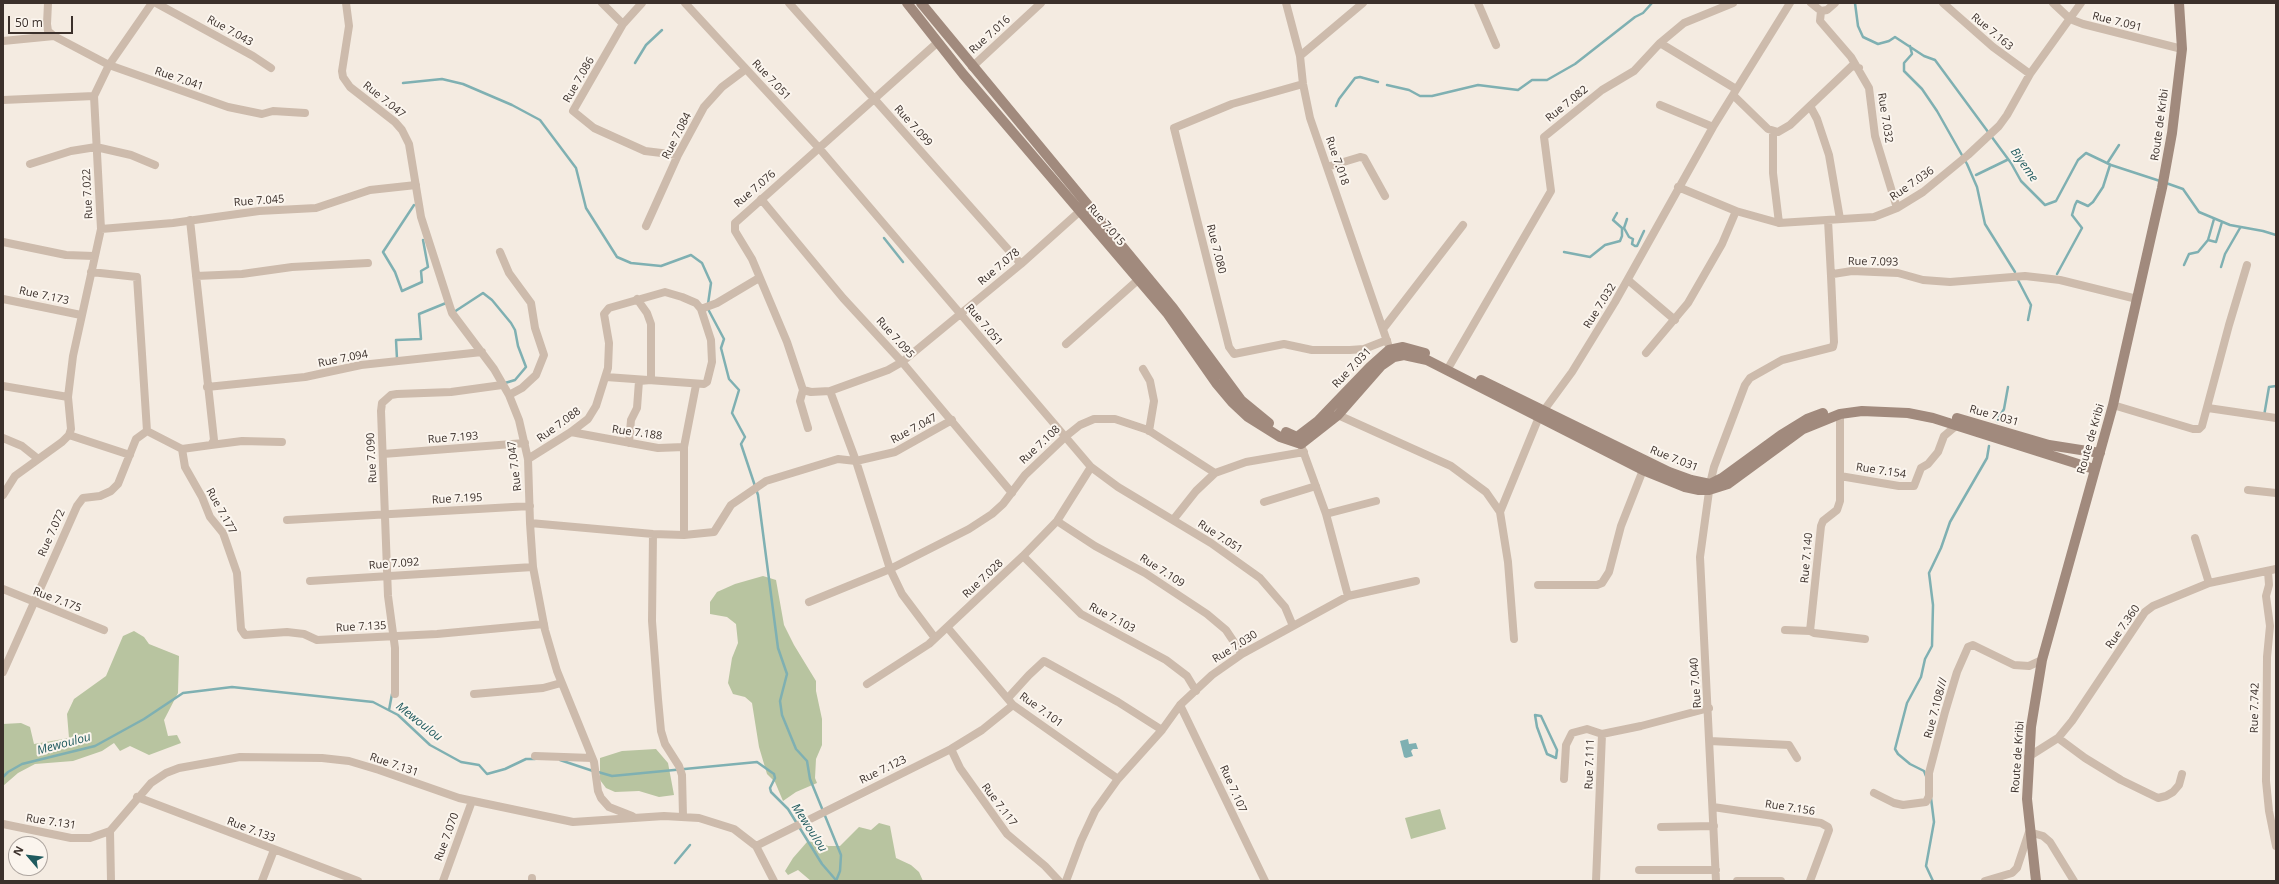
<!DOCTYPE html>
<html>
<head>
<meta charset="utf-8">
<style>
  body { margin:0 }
  #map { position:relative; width:2279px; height:884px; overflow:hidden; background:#f4ebe1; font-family:"Open Sans",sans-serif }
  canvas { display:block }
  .frame { position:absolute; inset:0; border:4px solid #3b302b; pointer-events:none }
  .north { position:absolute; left:8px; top:836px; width:40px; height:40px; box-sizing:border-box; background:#fbf5ee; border:1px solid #aea6a0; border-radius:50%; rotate:298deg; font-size:11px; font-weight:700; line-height:16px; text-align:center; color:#3b302b }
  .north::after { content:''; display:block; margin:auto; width:14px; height:18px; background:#1f5a5e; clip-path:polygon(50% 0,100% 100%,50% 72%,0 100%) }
  .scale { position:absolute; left:8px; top:16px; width:65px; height:18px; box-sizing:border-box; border:2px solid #3b302b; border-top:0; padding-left:5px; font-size:12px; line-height:14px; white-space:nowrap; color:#3b302b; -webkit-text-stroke:3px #fbf5ee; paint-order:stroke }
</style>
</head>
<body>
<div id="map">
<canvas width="2279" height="884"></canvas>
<div class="frame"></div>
<div class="north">N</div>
<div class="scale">50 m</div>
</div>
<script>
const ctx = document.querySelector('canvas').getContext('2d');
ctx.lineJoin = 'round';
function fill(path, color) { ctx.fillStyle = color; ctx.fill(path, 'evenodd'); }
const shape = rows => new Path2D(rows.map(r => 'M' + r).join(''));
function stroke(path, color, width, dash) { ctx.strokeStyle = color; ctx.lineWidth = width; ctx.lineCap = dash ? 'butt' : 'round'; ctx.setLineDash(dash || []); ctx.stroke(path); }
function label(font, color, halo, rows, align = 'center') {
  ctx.font = font + ' "Open Sans",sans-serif'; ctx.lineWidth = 4; ctx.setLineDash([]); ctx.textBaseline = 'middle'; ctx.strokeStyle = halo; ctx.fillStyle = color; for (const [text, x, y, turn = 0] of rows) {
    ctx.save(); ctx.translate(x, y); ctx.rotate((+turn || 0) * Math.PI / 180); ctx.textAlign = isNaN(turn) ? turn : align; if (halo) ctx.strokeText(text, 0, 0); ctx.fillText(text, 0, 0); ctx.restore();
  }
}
const green = shape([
  [763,576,776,580,784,625,794,645,816,681,816,691,822,719,822,745,816,759,815,778,817,783,796,792,783,801,775,782,767,774,759,747,752,703,745,697,733,694,728,683,732,658,738,643,736,624,727,617,710,614,710,602,717,592,735,584],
  [134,631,144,637,149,644,179,656,178,693,164,720,168,736,177,735,181,743,149,755,130,746,120,751,114,743,102,751,73,761,35,764,18,773,3,786,3,724,21,723,30,727,34,744,69,738,67,714,74,699,106,676,123,636],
  [656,749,668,763,674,795,659,797,639,791,615,792,606,788,600,780,600,758,622,751],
  [1440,809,1446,829,1411,839,1405,818],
  [879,823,890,826,896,858,911,865,919,872,923,881,811,881,798,870,788,875,785,871,793,858,807,842,817,841,828,846,840,846,859,827,871,830]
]);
const water = shape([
  [1408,739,1409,744,1416,743,1418,749,1413,749,1411,751,1413,756,1406,758,1404,757,1400,741]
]);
const stream = shape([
  [1855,3,1858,26,1863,37,1878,44,1889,41,1895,37,1924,56,1935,60,2011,163,2021,181,2045,205,2056,201,2078,160,2086,153,2111,165,2160,181],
  [1910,46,1912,54,1904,63,1904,71,1922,89,1937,111,1967,164,1977,187,1985,224,2015,272],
  [635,63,646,45,662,30],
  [403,83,442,79,463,84,512,105,540,120,576,168,586,208,617,257,631,263,661,266,691,255,702,263,711,283,708,304],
  [1387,85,1409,90,1420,96,1432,96,1478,85,1518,90,1532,80,1547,80,1575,64,1635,17,1643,13,1652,3],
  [1336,106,1339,99,1355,78,1360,77,1378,82],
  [2108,162,2119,145],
  [1976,175,2007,160],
  [2166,183,2183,189,2199,212,2230,225,2263,231,2276,235],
  [414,205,383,252,395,272,402,291,422,282,421,271,428,267,423,240],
  [1627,219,1624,228,1629,237,1633,239,1632,244,1635,246,1637,246,1644,231],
  [884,238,903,262],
  [2208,240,2216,242,2222,222],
  [1564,252,1590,257,1605,245,1620,241,1622,236,1622,228,1613,220,1617,213],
  [2184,265,2189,254,2198,252,2208,240,2214,219],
  [2221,267,2225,254,2240,228],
  [2057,274,2082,228,2072,215,2075,205,2077,201,2088,206,2093,202,2103,187,2110,165],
  [2018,280,2031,305,2028,320],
  [708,309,724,339,721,348,729,379,739,390,732,413,745,437,741,444,758,495,778,648,787,674,780,701,782,715,796,749,807,761,810,779,841,855,840,871,836,881],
  [454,312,483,293,492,300,511,323,515,330,518,346,526,367,515,380,505,383],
  [397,359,396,340,421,339,419,314,446,303],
  [2264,416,2269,387,2276,386],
  [1997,421,2004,409,2008,387],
  [389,710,392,694],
  [1535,715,1541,716,1557,750,1556,758,1547,754,1537,727,1535,715],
  [560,760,593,771],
  [598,772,612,776,757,762,774,774,775,778,770,788,771,792,788,809,822,864,835,879],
  [1926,776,1924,771,1910,764,1898,754,1895,749,1907,703,1921,677,1925,659,1932,646,1933,605,1929,573,1941,548,1950,522,1987,458,1989,446],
  [3,777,8,772,22,764,95,746,144,719,183,693,232,687,373,702,398,715,430,745,461,762,479,765,487,774,505,769,526,759,535,759],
  [1931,798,1934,822,1926,866,1933,881],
  [675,863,690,845]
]);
const street = shape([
  [156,3,253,56,271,68],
  [346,3,349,26,342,71,343,77,350,87,395,122,402,130,409,144,421,217,452,313,494,369,509,395,519,420,528,459,530,523,653,534,684,535,714,532,731,505,766,481,838,459,856,461,895,452,952,420],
  [602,3,623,24],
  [642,3,623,24,573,111,594,128,645,151,678,155],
  [685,3,819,148,1091,467,1118,487,1211,543,1260,578,1285,607,1293,626],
  [789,3,1021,264],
  [1286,3,1300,56],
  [1363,3,1300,56,1303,84,1310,118,1388,344],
  [1478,3,1496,45],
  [1811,3,1821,11,1820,21,1851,57,1869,88,1875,136,1897,208],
  [1943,3,1993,47,2030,74],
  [2053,3,2070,19,2083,24,2182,49],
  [1821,11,1827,10,1835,3],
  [54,36,109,65,228,107,262,114,273,111,305,113],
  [3,41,54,36,48,31,47,24,48,3],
  [1660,43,1684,23,1733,3],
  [972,67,1041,3],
  [1303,84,1232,104,1174,128,1229,347,1234,354,1284,344,1312,350,1350,350,1364,349,1387,340],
  [1733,95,1768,129,1778,132,1790,125,1852,66,1859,68],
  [3,100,94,96],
  [1660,105,1713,127],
  [1810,106,1817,119,1829,155,1840,219],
  [1773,131,1773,173,1779,223],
  [30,164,71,151,96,147,131,155,155,165],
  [1327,167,1360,157,1364,158,1385,196],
  [1678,187,1736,211,1779,223,1874,217,1897,208,1923,192,1968,155,1999,126,2007,115,2030,74,2081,3],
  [761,199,843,298,902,362,1012,493],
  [1828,220,1831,276],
  [646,226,678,155,704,107,722,87,746,69],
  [101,229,173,223,259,211,316,208,370,190,416,185],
  [3,242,66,255,94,256],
  [500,252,509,273,531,303,535,328,544,355,536,375,522,388,509,395],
  [91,272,137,277,147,431,182,449,211,445,214,440,190,220],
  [196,276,242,274,292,267,368,263],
  [1628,280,1675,320],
  [3,299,81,315],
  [1383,329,1463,225],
  [1066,344,1139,279],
  [1646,353,1688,303,1722,244,1736,211],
  [1450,365,1551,191,1544,137,1602,90,1634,71,1660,43,1736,89],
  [1143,369,1150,381,1154,401,1149,431],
  [606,377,704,384,707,382,712,362,711,340,701,309],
  [3,386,68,397],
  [207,387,305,377,361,365,482,352],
  [803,390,811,392,830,391,888,370,902,362,1021,264,1079,212],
  [830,391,856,461,890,569,902,594,935,638],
  [2113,405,2193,429,2199,429,2202,426,2229,325,2247,265],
  [2208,408,2276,418],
  [1840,414,1840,501,1837,510,1823,521,1821,526,1810,631,1814,633,1865,639],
  [1338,415,1451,466,1486,492,1500,512],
  [808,428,800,401,803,390,787,342,752,259,735,231,735,223,938,42],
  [571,432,658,448,684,447,684,535],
  [69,435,130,455],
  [3,438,22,446,37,458],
  [629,443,631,420,637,408,639,381,651,380,651,324,647,313,637,299],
  [211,445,242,441,282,442],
  [684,447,696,385],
  [1302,448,1326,514,1348,596],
  [182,449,185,467,202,497,210,517,223,533,237,573,241,629,245,635,287,632,304,634,317,640,437,634,544,624],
  [383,454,525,443],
  [528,459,571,432,588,419,596,406,608,368,609,343,604,314,609,308,665,292,682,297,696,303,701,309,717,303,759,278],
  [1840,476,1899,486,1914,486,1921,468,1928,464,1938,452,1944,436,1957,425],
  [2248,490,2276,493],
  [3,495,15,476,62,442,69,435,71,429,68,397,73,356,101,229,94,96,109,65,152,3],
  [1264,502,1316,486],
  [1326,514,1376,501],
  [287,520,530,506],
  [1173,520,1196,491,1215,473],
  [1057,521,1095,546,1145,573,1207,614,1226,630,1242,654],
  [530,523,533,567,545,630,557,671,594,762,598,791,601,798,609,807,632,816],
  [653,534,652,621,658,699,661,731,665,744,679,766,682,775,683,816],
  [2195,538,2209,583],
  [1023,556,1081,614,1166,660,1187,676,1196,691],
  [2268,571,2269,585,2266,596,2270,626,2267,657,2266,781,2269,811,2276,846],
  [310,581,533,567],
  [1538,585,1597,585,1602,583,1609,572,1621,526,1643,470],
  [3,589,104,630],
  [809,602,890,569,969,529,992,514,1003,504,1025,475,1065,437,1080,425,1094,419,1115,419,1148,430,1215,473,1246,462,1304,452],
  [947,627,1013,705,1118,779],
  [1785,630,1810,631],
  [1514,639,1508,562,1500,512,1539,417,1572,372,1615,302,1713,127,1790,3],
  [3,672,77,506,83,498,100,496,111,491,118,484,136,439,147,431],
  [867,684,929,644,1023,556,1057,521,1091,467],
  [395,694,395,648,388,596,381,411,382,403,391,395,397,394,451,392,502,385],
  [474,694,543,688,561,683],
  [1008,698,1029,675,1044,661,1118,702,1162,730],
  [1180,705,1265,881],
  [2058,738,2085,758,2121,780,2158,798,2166,796,2173,792,2179,785,2182,774],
  [1710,741,1789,745,1797,758],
  [951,749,960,768,1007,834,1045,866,1059,881],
  [535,756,592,758],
  [2028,757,2058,738,2072,721,2145,612,2153,606,2209,583,2276,569],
  [1564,779,1566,745,1572,733,1587,729,1602,734],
  [1874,793,1894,803,1903,805,1926,802,1929,796,1929,773,1945,712,1957,672,1968,647,1973,645,2014,665,2029,666,2042,660],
  [137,797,358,881],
  [1713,807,1821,823,1828,827,1829,830,1810,881],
  [3,824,71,838,90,838,110,831,151,783,166,773,179,768,240,757,322,758,349,761,379,770,459,798,573,822,664,816,699,818,734,829,756,846,774,881],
  [1661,827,1714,826],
  [110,831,111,881],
  [756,846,951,749,982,730,1013,705],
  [1639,870,1716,870],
  [532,878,532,881],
  [262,881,274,850],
  [443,881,472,801],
  [1066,881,1081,841,1095,811,1118,779,1162,730,1180,705,1212,675,1242,654,1348,596,1416,581],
  [1596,881,1602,734,1641,726,1709,708],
  [1716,881,1700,557,1710,484,1714,467,1745,385,1750,378,1782,360,1833,347,1834,342,1831,276,1833,274,1852,271,1898,273,1923,280,1950,282,2025,276,2060,280,2137,299],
  [1737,881,1781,881],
  [1985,881,2012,873,2017,868,2029,832,2043,836,2050,842,2074,881]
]);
const secondary = shape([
  [907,3,963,74,1167,313,1216,383,1232,402,1248,417,1280,437,1301,444,1338,415,1381,366,1394,357,1404,355,1427,360,1643,470,1685,487,1699,490,1709,490,1728,484,1803,429,1840,414,1862,411,1908,413,1933,418,2094,469],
  [921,3,1173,308,1241,400,1269,423],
  [1481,380,1669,472,1691,480,1710,484,1722,478,1781,435,1807,419,1823,413],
  [1957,418,2049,445,2100,453],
  [1286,432,1297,437,1318,421,1370,367,1389,350,1403,347,1425,353],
  [2036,881,2027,799,2031,727,2042,660,2113,405,2162,188,2172,133,2182,49,2179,3]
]);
const streetNames = [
  ["Rue 7.091",2117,22,14],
  ["Rue 7.043",230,31,29],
  ["Rue 7.163",1992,32,40],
  ["Rue 7.016",990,35,-42],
  ["Rue 7.041",179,79,19],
  ["Rue 7.086",579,80,-60],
  ["Rue 7.051",771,80,47],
  ["Rue 7.047",384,100,39],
  ["Rue 7.082",1567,104,-39],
  ["Rue 7.032",1885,118,81],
  ["Route de Kribi",2160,125,-82],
  ["Rue 7.099",913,126,48],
  ["Rue 7.084",677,136,-63],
  ["Rue 7.018",1337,161,71],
  ["Rue 7.036",1912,184,-35],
  ["Rue 7.076",755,189,-41],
  ["Rue 7.022",88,194,-93],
  ["Rue 7.045",259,201,-4],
  ["Rue 7.015",1106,225,49],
  ["Rue 7.080",1216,249,76],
  ["Rue 7.093",1873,262,1],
  ["Rue 7.078",999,267,-40],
  ["Rue 7.173",44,296,12],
  ["Rue 7.032",1600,306,-58],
  ["Rue 7.051",984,325,50],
  ["Rue 7.095",895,338,48],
  ["Rue 7.094",343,359,-11],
  ["Rue 7.031",1352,368,-46],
  ["Rue 7.031",1994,416,16],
  ["Rue 7.088",559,425,-36],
  ["Rue 7.047",914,429,-28],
  ["Rue 7.188",637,433,8],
  ["Rue 7.193",453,438,-4],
  ["Route de Kribi",2091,439,-74],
  ["Rue 7.108",1040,445,-43],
  ["Rue 7.090",372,458,-93],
  ["Rue 7.031",1674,459,22],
  ["Rue 7.047",515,466,-97],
  ["Rue 7.154",1881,471,9],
  ["Rue 7.195",457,499,-3],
  ["Rue 7.177",221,511,61],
  ["Rue 7.072",52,533,-66],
  ["Rue 7.051",1220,537,33],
  ["Rue 7.140",1807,558,-85],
  ["Rue 7.092",394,564,-4],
  ["Rue 7.109",1162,571,33],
  ["Rue 7.028",983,579,-43],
  ["Rue 7.175",57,600,21],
  ["Rue 7.103",1112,618,28],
  ["Rue 7.135",361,627,-3],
  ["Rue 7.360",2123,627,-55],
  ["Rue 7.030",1235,647,-32],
  ["Rue 7.040",1696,683,-94],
  ["Rue 7.108///",1936,708,-75],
  ["Rue 7.742",2255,708,-89],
  ["Rue 7.101",1041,710,36],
  ["Route de Kribi",2018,757,-86],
  ["Rue 7.111",1590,764,-88],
  ["Rue 7.131",394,765,19],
  ["Rue 7.123",883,770,-26],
  ["Rue 7.107",1233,789,66],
  ["Rue 7.117",999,805,53],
  ["Rue 7.156",1790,808,9],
  ["Rue 7.131",51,822,9],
  ["Rue 7.133",251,830,21],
  ["Rue 7.070",447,837,-70]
];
const waterNames = [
  ["Biyeme",2024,165,55],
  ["Mewoulou",419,722,38],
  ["Mewoulou",64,744,-15],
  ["Mewoulou",809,828,57]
];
fill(green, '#b8c4a0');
fill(water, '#7fb0b2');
stroke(stream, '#7fb0b2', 2.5);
stroke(street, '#cdbbac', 8);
stroke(secondary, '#a18a7d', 10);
label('11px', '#3b302b', '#fbf5ee', streetNames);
label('italic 12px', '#1f5a5e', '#fbf5ee', waterNames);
</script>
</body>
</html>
